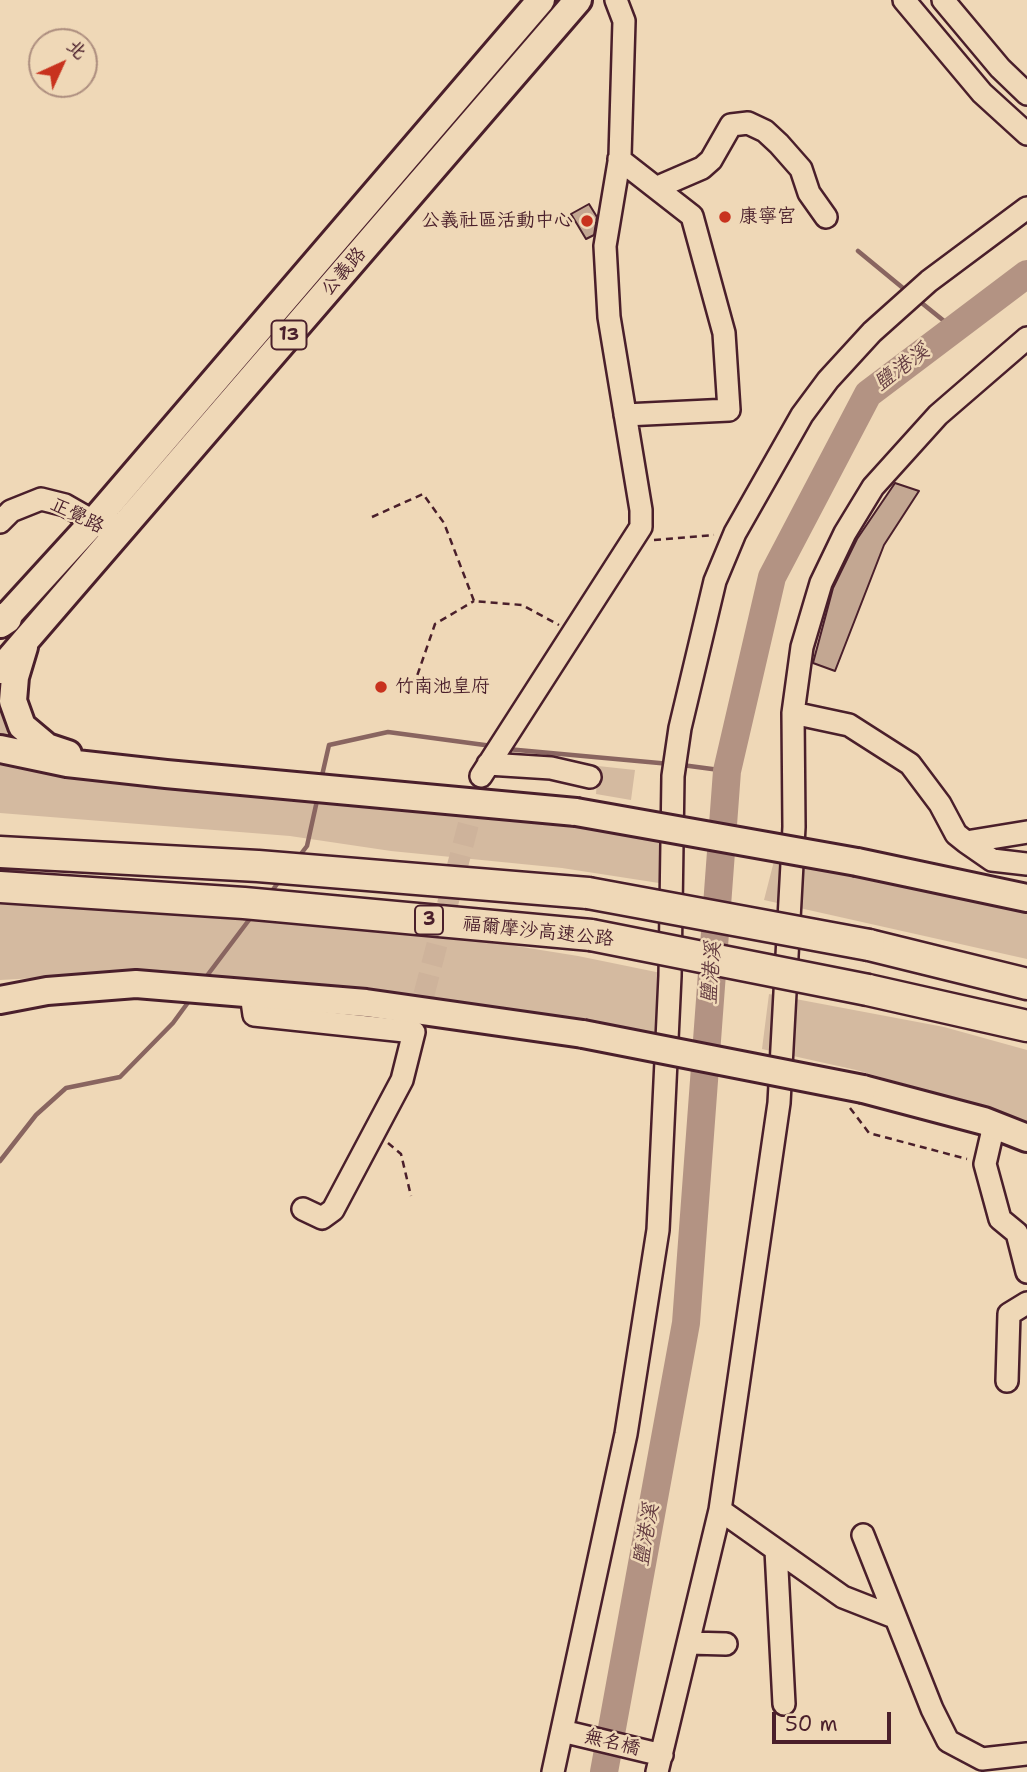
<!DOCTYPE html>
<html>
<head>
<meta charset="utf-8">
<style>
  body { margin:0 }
  #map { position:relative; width:1027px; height:1772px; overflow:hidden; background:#efd8b7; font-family:"Shantell Sans","LXGW WenKai TC",sans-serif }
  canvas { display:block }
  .north { position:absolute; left:28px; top:28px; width:70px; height:70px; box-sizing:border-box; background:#efd8b7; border:2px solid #ad8e7f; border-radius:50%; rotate:45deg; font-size:19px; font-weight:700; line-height:28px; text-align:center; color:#4a1f2b }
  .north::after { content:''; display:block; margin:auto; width:24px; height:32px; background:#c8321e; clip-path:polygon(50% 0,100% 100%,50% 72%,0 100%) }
  .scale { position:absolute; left:772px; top:1712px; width:119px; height:32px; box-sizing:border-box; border:4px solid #4a1f2b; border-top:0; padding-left:9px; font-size:21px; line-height:24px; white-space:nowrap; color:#4a1f2b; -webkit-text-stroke:5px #efd8b7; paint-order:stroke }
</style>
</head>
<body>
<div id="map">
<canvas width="1027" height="1772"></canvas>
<div class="north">北</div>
<div class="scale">50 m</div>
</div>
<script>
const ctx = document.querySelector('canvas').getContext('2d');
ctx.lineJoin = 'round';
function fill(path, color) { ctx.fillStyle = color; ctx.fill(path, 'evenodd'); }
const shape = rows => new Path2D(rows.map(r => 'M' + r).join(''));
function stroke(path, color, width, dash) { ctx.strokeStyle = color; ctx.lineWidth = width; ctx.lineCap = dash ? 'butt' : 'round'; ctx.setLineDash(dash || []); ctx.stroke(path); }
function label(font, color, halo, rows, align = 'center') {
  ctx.font = font + ' "Shantell Sans","LXGW WenKai TC",sans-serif'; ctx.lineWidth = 5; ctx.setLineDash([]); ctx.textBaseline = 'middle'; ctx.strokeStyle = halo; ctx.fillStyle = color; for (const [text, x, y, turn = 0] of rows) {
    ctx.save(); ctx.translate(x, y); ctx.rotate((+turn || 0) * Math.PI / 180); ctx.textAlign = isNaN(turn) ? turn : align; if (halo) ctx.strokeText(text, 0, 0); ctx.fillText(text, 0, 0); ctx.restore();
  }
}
const green = shape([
  [0,701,10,719,29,744,0,738],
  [0,757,505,816,662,841,659,883,562,868,391,851,290,836,0,813],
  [598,766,635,770,631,800,596,794],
  [774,861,1027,909,1027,959,764,900],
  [0,904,190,911,429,932,578,956,661,973,655,1033,410,994,275,979,108,974,0,980],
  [769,994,944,1027,1027,1050,1027,1124,954,1098,856,1070,762,1049]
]);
const stream = shape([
  [858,251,909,293],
  [918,300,954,329],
  [507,749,670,764],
  [682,765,727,771],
  [321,780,329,745,388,732,492,746],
  [297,859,307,846,318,796],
  [269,895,280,880],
  [203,981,252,916],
  [0,1161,36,1115,66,1088,120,1077,173,1023,192,997]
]);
const river = shape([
  [604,1772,686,1323,727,771,772,577,868,394,1027,274]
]);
const building = shape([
  [589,204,597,217,594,235,586,239,571,214,589,204],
  [895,483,919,491,884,545,835,671,813,663,833,588,857,539,895,483]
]);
const minorTunnel = shape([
  [416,1025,481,776]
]);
const path = shape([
  [372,517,423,494,444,523,474,601,522,605,559,625],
  [654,540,714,535],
  [399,689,416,679,435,624,474,601],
  [850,1108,869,1133,967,1159],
  [388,1143,401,1154,411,1196]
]);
const minor = shape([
  [904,0,982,93,1027,134],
  [943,0,1000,68,1027,94],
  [619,159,692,216,724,333,729,410,625,415],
  [658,187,702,168,711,160,731,125,748,123,765,131,779,144,801,169,809,193,826,217],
  [0,522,11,511,41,499,65,505,107,529],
  [793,713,849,725,910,764,940,804,956,834,966,842,1027,832],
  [488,764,551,768,590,777],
  [481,776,641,527,641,510,609,317,605,246,620,156,624,21,616,0],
  [966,842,992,860,1027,864],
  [251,994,254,1015,414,1032,402,1080,333,1210,322,1218,303,1209],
  [994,1125,985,1164,1000,1219,1017,1233,1027,1272],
  [1007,1381,1009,1314,1027,1303],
  [720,1510,843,1597,894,1617],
  [863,1535,932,1709,948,1741,982,1759,1027,1754],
  [776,1550,784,1704],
  [689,1643,726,1644],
  [562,1731,662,1755],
  [553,1772,626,1434,658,1230,670,976,673,776,680,728,715,581,735,533,802,415,828,380,872,332,929,281,1027,208],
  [657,1772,720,1510,779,1103,794,827,793,713,802,647,821,583,845,533,873,487,938,415,1027,338]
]);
const major = shape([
  [0,624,95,520,541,0],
  [24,647,15,677,13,701,22,726,47,747,68,754],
  [0,670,578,0],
  [0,749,67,763,166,774,576,812],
  [857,862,1027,898],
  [0,1000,47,991,136,984,366,1003,583,1034],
  [863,1089,984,1121,1027,1138]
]);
const highway = shape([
  [0,622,6,618],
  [0,852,258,866,588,893],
  [0,887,244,903,591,935],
  [869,945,1027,984],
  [868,990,1027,1026]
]);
const majorBridge = shape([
  [576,812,857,862],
  [583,1034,863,1089]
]);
const highwayBridge = shape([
  [588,893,869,945],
  [591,935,868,990]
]);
const markers = [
  [725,217,7,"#c8321e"],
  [587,221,7,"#c8321e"],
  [381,687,7,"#c8321e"]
];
const shields = [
  [289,335,35],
  [429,920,28]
];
const shieldNames = [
  ["13",289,335],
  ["3",429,920]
];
const poiNames = [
  ["康寧宮",739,217],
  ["公義社區活動中心",573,221,"right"],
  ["竹南池皇府",395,687]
];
const streetNames = [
  ["公義路",344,272,-49],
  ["正覺路",77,516,26],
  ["福爾摩沙高速公路",538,932,6],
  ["無名橋",612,1743,14]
];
const waterNames = [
  ["鹽港溪",902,368,-37],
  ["鹽港溪",712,973,-86],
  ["鹽港溪",647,1535,-80]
];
fill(green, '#d4baa0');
stroke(stream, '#896560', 4.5);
stroke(river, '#b39383', 28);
fill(building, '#c3a792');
stroke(building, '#4a1f2b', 2);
stroke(minorTunnel, '#ceb39b', 21, [21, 10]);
stroke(minor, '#4a1f2b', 26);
stroke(major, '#4a1f2b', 32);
stroke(highway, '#4a1f2b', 35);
stroke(path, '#4a1f2b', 2.5, [7, 5]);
stroke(minor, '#efd8b7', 21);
stroke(major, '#efd8b7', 26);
stroke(highway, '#efd8b7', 30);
stroke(majorBridge, '#4a1f2b', 32, []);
stroke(highwayBridge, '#4a1f2b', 35, []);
stroke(majorBridge, '#efd8b7', 26);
stroke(highwayBridge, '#efd8b7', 30);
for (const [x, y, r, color] of markers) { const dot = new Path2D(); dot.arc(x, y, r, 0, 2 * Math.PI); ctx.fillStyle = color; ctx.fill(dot); stroke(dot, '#efd8b7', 2.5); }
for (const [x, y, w] of shields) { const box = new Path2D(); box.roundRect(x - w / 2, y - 14.5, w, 29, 5); ctx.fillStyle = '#efd8b7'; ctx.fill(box); stroke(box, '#4a1f2b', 2); }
label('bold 18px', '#4a1f2b', null, shieldNames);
label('19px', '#4a1f2b', '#efd8b7', poiNames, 'left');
label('19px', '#4a1f2b', '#efd8b7', streetNames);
label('italic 21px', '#643c41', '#efd8b7', waterNames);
</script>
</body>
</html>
